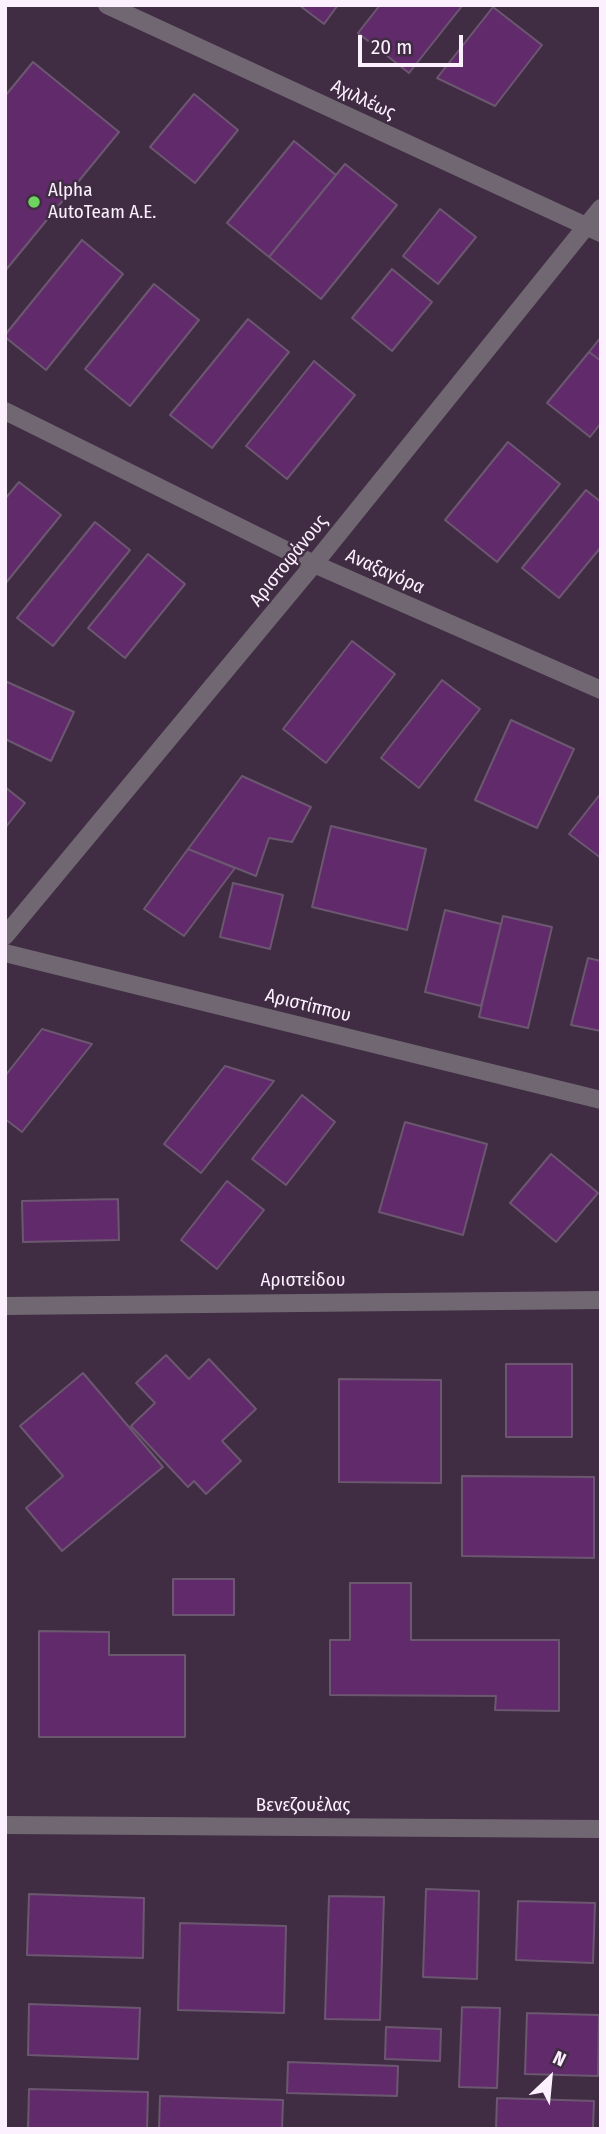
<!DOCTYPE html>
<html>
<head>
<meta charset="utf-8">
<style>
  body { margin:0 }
  #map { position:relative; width:606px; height:2134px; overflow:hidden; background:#402c43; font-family:"Fira Sans Condensed",sans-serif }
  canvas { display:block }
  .frame { position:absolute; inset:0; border:7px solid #fcf0ff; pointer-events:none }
  .north { position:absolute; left:515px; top:2043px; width:70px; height:70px; -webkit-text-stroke:5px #402c43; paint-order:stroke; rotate:26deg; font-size:19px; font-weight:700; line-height:28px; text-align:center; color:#fcf0ff }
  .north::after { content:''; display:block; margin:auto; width:24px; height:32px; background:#fcf0ff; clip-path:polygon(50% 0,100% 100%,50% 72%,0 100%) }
  .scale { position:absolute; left:358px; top:35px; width:105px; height:32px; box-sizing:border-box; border:4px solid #fcf0ff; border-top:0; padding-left:9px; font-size:21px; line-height:24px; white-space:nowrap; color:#fcf0ff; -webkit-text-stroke:5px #402c43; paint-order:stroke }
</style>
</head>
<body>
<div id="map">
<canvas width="606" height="2134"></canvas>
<div class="frame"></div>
<div class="north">N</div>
<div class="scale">20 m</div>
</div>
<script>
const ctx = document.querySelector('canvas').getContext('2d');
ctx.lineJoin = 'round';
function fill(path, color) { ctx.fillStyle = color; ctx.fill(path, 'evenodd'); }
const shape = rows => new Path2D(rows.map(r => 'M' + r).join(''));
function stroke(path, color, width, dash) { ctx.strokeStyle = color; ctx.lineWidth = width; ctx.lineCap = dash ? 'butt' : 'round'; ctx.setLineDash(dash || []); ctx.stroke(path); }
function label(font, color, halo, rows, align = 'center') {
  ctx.font = font + ' "Fira Sans Condensed",sans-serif'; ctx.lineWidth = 5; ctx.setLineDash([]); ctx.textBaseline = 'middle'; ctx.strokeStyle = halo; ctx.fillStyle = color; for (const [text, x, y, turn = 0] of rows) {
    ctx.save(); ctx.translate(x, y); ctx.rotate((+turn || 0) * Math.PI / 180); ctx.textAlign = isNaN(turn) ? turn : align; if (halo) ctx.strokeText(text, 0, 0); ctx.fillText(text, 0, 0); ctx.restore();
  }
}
const building = shape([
  [299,5,338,5,324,24,299,5],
  [380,5,462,5,462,6,409,73,358,33,380,5],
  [493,7,542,45,495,106,437,78,493,7],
  [33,62,119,132,5,271,5,96,33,62],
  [194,94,238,130,195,183,150,147,194,94],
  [294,141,336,175,269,257,227,223,294,141],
  [345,164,397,205,321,299,269,257,345,164],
  [440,209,476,237,438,284,403,256,440,209],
  [82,240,123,274,46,370,5,337,5,335,82,240],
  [392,269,432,302,392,351,352,318,392,269],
  [154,284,199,320,130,406,85,369,154,284],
  [248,319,289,352,212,448,170,415,248,319],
  [601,337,601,361,589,352,601,337],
  [589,352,601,361,601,423,590,437,547,403,589,352],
  [314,361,355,395,287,479,246,446,314,361],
  [508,442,560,484,497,562,445,520,508,442],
  [19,482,61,515,5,584,5,499,19,482],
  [586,490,601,502,601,547,559,598,522,568,586,490],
  [95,522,130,550,53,646,17,618,95,522],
  [148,554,185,584,125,658,88,628,148,554],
  [352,641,395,674,326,763,283,729,352,641],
  [442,680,480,709,419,788,381,758,442,680],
  [5,681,74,712,51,761,5,739,5,681],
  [511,720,574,749,537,828,475,800,511,720],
  [242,776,311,807,292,842,269,838,256,876,188,849,242,776],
  [5,787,25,803,5,828,5,787],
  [601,793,601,858,569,834,601,793],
  [331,826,426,849,407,930,312,907,331,826],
  [188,849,235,868,184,936,144,909,188,849],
  [233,883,283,895,270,949,220,937,233,883],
  [445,910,501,924,481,1006,425,992,445,910],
  [503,916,552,927,528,1028,479,1017,503,916],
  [588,958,601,961,601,1031,571,1025,588,958],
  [42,1029,92,1044,22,1132,5,1119,5,1076,42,1029],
  [225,1066,274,1081,201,1173,164,1144,225,1066],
  [302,1095,335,1122,286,1185,252,1159,302,1095],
  [405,1122,487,1144,463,1235,379,1212,405,1122],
  [551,1154,598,1193,556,1242,510,1203,551,1154],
  [227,1181,264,1210,217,1269,181,1240,227,1181],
  [118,1199,119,1240,23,1242,22,1201,118,1199],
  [166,1355,189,1379,209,1359,256,1409,222,1441,241,1461,206,1494,194,1481,188,1487,131,1426,155,1403,136,1383,166,1355],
  [506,1364,572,1364,572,1437,506,1437,506,1364],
  [83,1373,163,1467,62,1551,26,1508,63,1476,20,1426,83,1373],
  [339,1379,441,1380,441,1483,339,1482,339,1379],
  [462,1476,594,1477,594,1558,462,1556,462,1476],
  [173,1579,234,1579,234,1615,173,1615,173,1579],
  [350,1583,411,1583,411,1640,559,1640,559,1711,495,1710,496,1696,330,1695,330,1640,350,1640,350,1583],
  [39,1631,109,1632,109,1655,185,1655,185,1737,39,1737,39,1631],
  [426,1889,479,1891,477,1979,423,1977,426,1889],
  [29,1894,144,1898,143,1958,27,1955,29,1894],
  [329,1896,384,1897,380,2020,325,2019,329,1896],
  [518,1901,595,1903,593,1963,516,1960,518,1901],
  [180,1923,286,1926,284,2013,178,2010,180,1923],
  [29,2004,140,2008,138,2059,28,2055,29,2004],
  [462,2007,500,2008,497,2088,459,2087,462,2007],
  [527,2013,599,2015,598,2076,525,2074,527,2013],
  [386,2027,441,2029,440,2061,385,2059,386,2027],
  [288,2062,398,2066,397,2096,287,2093,288,2062],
  [29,2089,148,2092,147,2129,28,2129,29,2089],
  [160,2096,283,2100,282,2129,159,2129,160,2096],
  [497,2098,594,2101,593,2129,496,2129,497,2098]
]);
const street = shape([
  [107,5,601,233],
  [5,411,314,564,601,690],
  [5,936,314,564,601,208],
  [5,953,601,1100],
  [5,1306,601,1300],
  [5,1825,601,1829]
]);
const markers = [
  [34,202,7,"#6fd360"]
];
const streetNames = [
  ["Αχιλλέως",363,100,25],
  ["Αριστοφάνους",289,561,-51],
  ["Αναξαγόρα",385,572,24],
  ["Αριστίππου",308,1006,14],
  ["Αριστείδου",303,1281],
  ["Βενεζουέλας",303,1806]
];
const poiNames = [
  ["Alpha",48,191],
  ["AutoTeam Α.Ε.",48,213]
];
fill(building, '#612b6b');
stroke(building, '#6c5770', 2);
stroke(street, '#716772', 18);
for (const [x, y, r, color] of markers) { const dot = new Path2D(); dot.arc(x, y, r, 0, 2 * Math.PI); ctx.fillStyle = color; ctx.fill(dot); stroke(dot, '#402c43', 2.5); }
label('19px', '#fcf0ff', '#402c43', streetNames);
label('19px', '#fcf0ff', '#402c43', poiNames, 'left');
</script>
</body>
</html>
